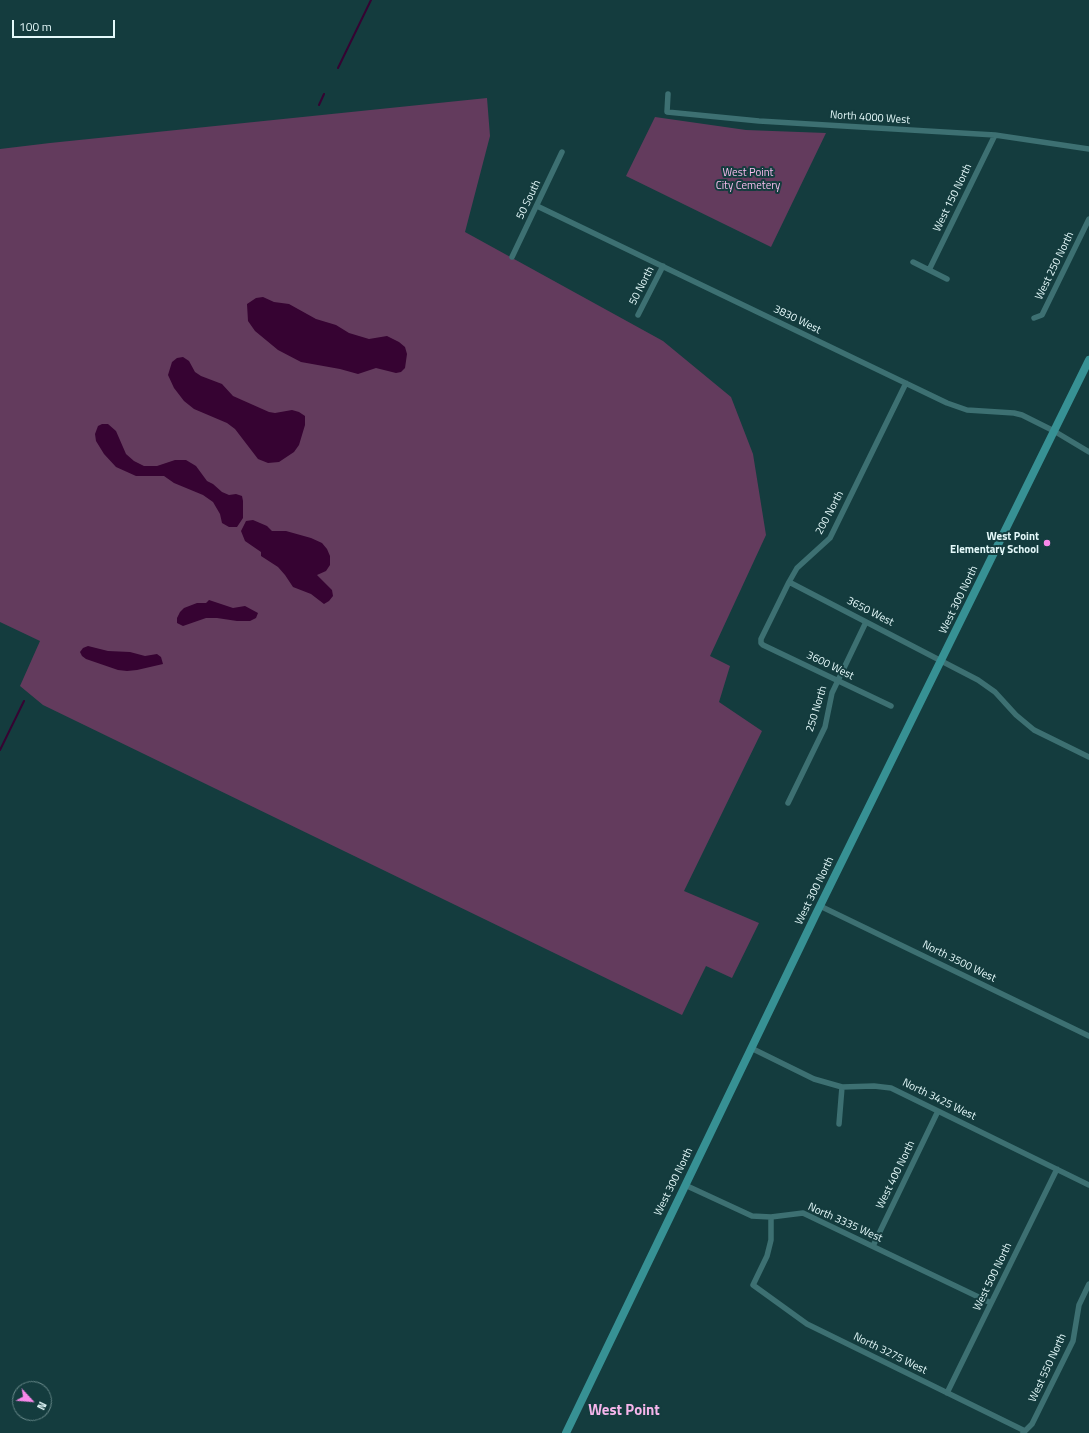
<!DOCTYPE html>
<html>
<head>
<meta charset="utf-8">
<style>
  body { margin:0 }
  #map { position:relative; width:1089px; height:1433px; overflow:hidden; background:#143c3e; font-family:"Titillium Web",sans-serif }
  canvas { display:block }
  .north { position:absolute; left:12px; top:1381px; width:40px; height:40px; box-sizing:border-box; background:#143c3e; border:1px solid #678889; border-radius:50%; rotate:116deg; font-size:11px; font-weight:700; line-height:16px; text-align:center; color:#e4f9fa }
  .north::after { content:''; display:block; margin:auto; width:14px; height:18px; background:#f888ea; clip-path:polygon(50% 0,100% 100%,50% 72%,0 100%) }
  .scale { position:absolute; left:12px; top:20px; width:103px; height:18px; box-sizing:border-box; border:2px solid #e4f9fa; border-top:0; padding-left:5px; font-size:12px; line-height:14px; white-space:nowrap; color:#e4f9fa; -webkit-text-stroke:3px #143c3e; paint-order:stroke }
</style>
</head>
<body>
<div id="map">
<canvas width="1089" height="1433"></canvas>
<div class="north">N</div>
<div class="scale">100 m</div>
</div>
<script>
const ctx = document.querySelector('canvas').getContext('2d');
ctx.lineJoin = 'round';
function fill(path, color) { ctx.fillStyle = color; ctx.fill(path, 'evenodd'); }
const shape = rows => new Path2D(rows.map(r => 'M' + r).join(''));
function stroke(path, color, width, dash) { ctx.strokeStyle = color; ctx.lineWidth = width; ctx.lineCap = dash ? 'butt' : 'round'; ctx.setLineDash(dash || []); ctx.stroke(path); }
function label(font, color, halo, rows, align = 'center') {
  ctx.font = font + ' "Titillium Web",sans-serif'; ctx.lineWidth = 4; ctx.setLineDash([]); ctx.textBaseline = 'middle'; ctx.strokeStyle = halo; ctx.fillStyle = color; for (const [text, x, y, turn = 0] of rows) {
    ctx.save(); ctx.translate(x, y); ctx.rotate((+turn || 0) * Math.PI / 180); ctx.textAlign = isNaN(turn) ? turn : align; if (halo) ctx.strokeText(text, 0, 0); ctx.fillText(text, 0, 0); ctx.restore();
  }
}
const green = shape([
  [487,98,490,136,465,232,663,341,731,397,753,454,766,535,710,656,730,666,719,702,762,731,684,891,759,923,732,978,706,966,682,1015,43,705,20,686,40,641,0,622,0,149,50,143],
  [655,117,746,130,826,133,771,247,626,176]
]);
const water = shape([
  [263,297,274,302,289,304,316,319,336,325,349,333,369,339,387,336,399,342,405,347,407,354,405,368,401,372,396,373,376,368,358,374,340,369,301,362,278,350,255,331,248,321,247,304,256,298],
  [183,357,189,361,195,372,201,376,222,384,233,396,269,412,275,413,292,410,299,412,305,416,305,425,299,445,294,452,279,462,268,463,258,459,235,429,227,423,194,409,184,401,174,388,168,375,172,362,177,358],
  [102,424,108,424,116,431,126,454,134,461,144,466,157,466,175,460,186,460,196,466,207,481,213,484,222,492,229,495,236,494,242,496,243,501,243,518,237,527,229,527,222,523,220,514,213,502,203,495,174,483,164,476,136,476,116,467,104,454,96,441,95,434,98,426],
  [253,520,267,526,272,531,286,531,311,538,322,543,327,549,330,556,330,565,326,571,317,575,332,590,333,596,329,601,324,604,311,594,293,587,285,575,278,567,261,556,261,552,245,541,241,531,246,521],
  [209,600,233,608,245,606,258,613,256,618,250,621,237,621,217,618,206,618,183,626,177,623,177,618,180,612,184,608,197,603,206,603],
  [88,646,108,651,130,652,145,656,157,654,161,657,163,664,137,670,127,671,118,670,86,659,82,656,80,652,83,648]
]);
const stream = shape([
  [338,68,371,0],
  [319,105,324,94],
  [0,750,24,701]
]);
const street = shape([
  [668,94,667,112,759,121,995,135,1089,149],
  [537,206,947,403,967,410,1014,413,1022,415,1054,431,1089,452],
  [512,257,562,152],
  [913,262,947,279],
  [929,270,995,135],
  [638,315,663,266],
  [1034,318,1042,315,1089,219],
  [789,582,978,680,995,692,1016,715,1034,730,1089,757],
  [891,706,763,645,761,643,761,639,789,582,797,568,830,538,906,383],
  [788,803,825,727,832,693,866,622],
  [820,906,1089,1036],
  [751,1048,814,1079,842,1087,874,1086,891,1088,1089,1185],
  [839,1124,842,1087],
  [685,1185,752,1216,771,1217,803,1213,991,1303],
  [771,1217,771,1240,767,1256,753,1285,807,1324,1025,1431],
  [873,1246,938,1111],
  [947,1393,1057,1169],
  [1023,1433,1032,1424,1073,1341,1079,1305,1089,1284]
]);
const secondary = shape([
  [566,1433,815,916,1089,360]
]);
const markers = [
  [1047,543,4,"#f888ea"]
];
const streetNames = [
  ["North 4000 West",870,118,4],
  ["West 150 North",953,198,-64],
  ["50 South",529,200,-64],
  ["West 250 North",1055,266,-64],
  ["50 North",642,286,-63],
  ["3830 West",797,320,26],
  ["200 North",830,513,-62],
  ["West 300 North",959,600,-64],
  ["3650 West",870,612,27],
  ["3600 West",830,666,26],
  ["250 North",817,709,-73],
  ["West 300 North",815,891,-64],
  ["North 3500 West",959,962,26],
  ["North 3425 West",939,1100,26],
  ["West 400 North",896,1175,-64],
  ["West 300 North",674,1182,-64],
  ["North 3335 West",845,1223,24],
  ["West 500 North",993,1277,-64],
  ["North 3275 West",890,1354,26],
  ["West 550 North",1048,1368,-65]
];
const parkNames = [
  ["West Point",748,173],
  ["City Cemetery",748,186]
];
const poiNames = [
  ["West Point",1039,537],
  ["Elementary School",1039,550]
];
const districtNames = [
  ["West Point",624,1411]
];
fill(green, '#633b5d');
fill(water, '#360332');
stroke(stream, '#360332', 2);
stroke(street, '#3d7072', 5.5);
stroke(secondary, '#379194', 8);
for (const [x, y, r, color] of markers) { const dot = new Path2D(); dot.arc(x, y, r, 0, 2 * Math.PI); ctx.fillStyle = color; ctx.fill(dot); stroke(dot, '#143c3e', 1.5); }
label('11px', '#e4f9fa', '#143c3e', streetNames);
label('11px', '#f9beef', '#143c3e', parkNames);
label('bold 11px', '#e4f9fa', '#143c3e', poiNames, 'right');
label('bold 15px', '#f5b5eb', '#143c3e', districtNames);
</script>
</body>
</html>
